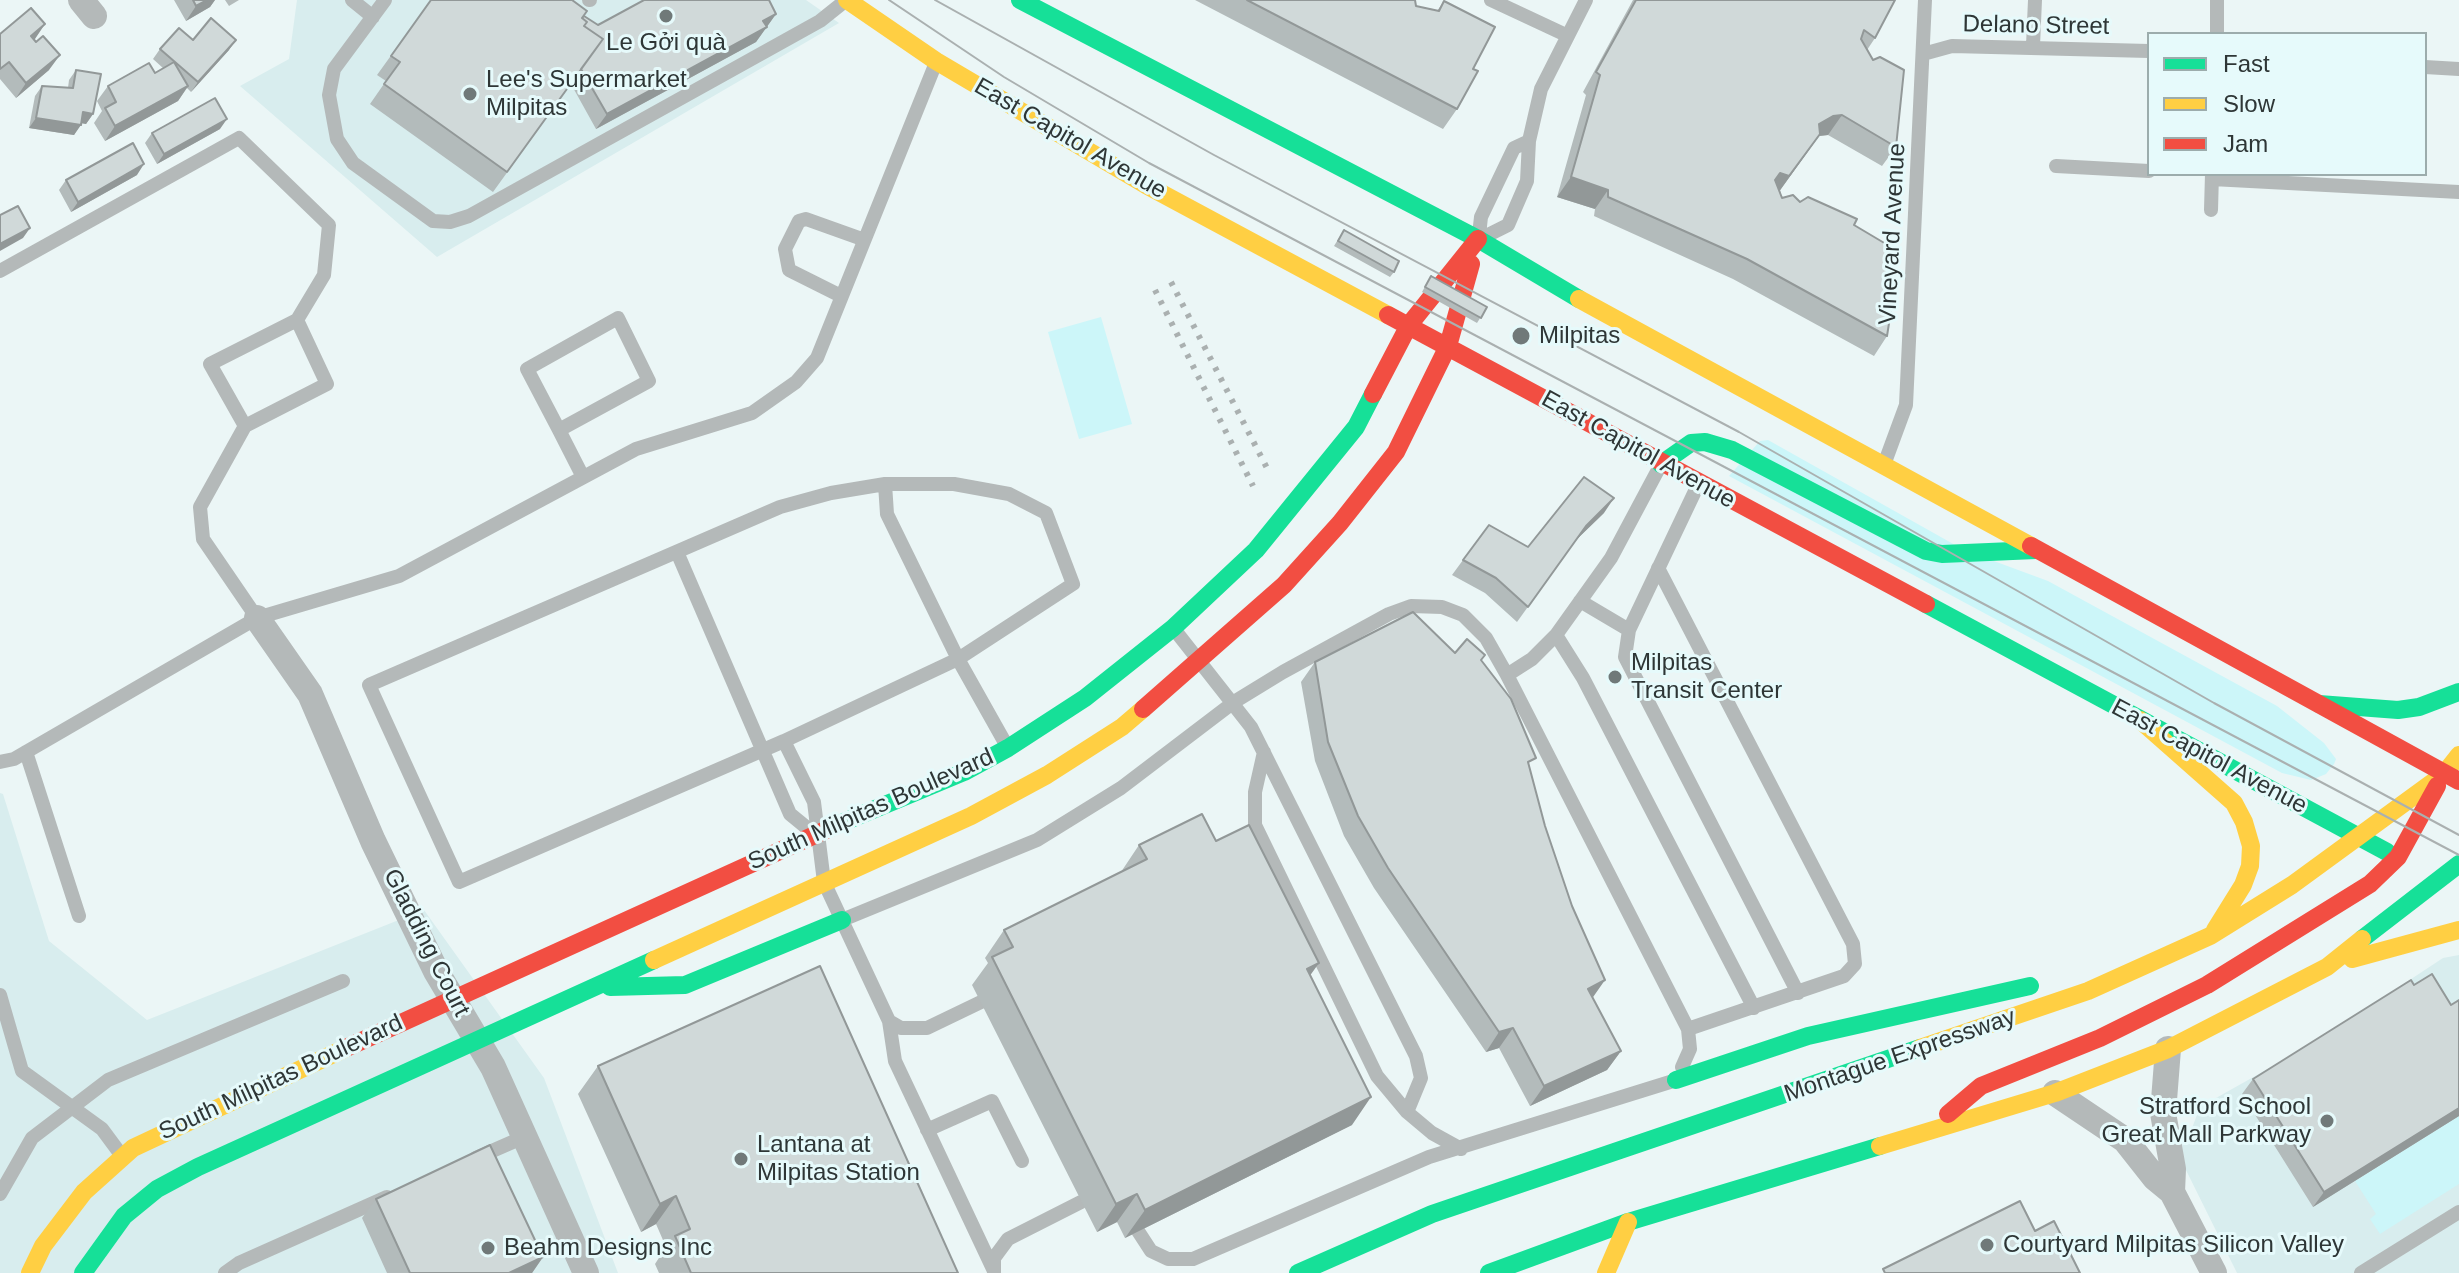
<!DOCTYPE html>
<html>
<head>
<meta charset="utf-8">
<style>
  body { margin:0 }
  #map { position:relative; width:2459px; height:1273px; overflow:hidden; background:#ebf6f6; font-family:Arial,sans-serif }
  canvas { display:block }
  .legend { position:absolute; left:2147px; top:32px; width:280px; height:144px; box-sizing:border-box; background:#e6fafb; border:2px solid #9cacac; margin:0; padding:10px 14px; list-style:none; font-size:24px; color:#2e3636 }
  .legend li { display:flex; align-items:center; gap:16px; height:40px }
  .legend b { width:40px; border:2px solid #9cacac }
</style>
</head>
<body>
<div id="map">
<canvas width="2459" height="1273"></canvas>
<ul class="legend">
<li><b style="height:10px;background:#16e098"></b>Fast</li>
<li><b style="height:10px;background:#ffcf43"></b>Slow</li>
<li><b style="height:10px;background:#f24e42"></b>Jam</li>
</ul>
</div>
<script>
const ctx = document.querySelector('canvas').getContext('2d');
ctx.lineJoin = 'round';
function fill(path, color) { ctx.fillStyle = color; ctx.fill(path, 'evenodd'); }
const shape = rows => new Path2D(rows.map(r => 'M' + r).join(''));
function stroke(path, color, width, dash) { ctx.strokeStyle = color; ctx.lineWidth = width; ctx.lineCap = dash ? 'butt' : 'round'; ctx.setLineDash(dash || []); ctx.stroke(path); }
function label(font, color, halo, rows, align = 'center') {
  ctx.font = font + ' Arial,sans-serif'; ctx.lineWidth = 6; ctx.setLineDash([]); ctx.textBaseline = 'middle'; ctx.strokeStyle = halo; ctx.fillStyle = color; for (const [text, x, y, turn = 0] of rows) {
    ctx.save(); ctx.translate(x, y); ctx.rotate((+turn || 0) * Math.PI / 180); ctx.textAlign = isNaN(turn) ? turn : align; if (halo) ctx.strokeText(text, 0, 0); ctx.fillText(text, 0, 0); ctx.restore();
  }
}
const built = shape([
  [297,0,806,0,839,23,437,257,240,86,289,59],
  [0,793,3,794,49,941,147,1020,424,910,544,1078,618,1273,0,1273],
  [2459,955,2459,1273,2237,1273,2182,1162,2179,1136,2189,1136,2200,1107,2314,1043,2443,958]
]);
const green = shape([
  [1101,317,1132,424,1079,439,1048,332],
  [1768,440,1964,550,2048,581,2277,706,2324,743,2336,759,2334,764,2326,774,2311,780,2282,773,1729,476,1760,441],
  [2459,1116,2459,1184,2380,1234,2370,1219,2376,1214,2355,1181]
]);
const lane = shape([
  [352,0,373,17],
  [385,0,334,69,329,95,337,139,353,163,433,221,450,222,469,216,820,21,845,1],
  [589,0,590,0],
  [1491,0,1566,35],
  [2217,34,2217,0],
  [2033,46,2035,0],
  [1923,54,1952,46,2149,51],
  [2425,67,2459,69],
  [2056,166,2149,171],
  [2212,179,2459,192],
  [2211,210,2212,174],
  [1479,235,1481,217,1514,148,1529,141],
  [1486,236,1508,225,1527,181,1529,141,1541,89,1586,0],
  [0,271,239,138,329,225,324,275,297,320,210,364,245,426],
  [841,296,789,270,785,249,799,221,806,219,862,239],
  [559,430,649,381,618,318,527,369,559,430,583,477],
  [1885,462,1906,405,1925,0],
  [885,484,954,484,1009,494,1046,513,1073,584,958,659,784,741,459,882,369,685,780,507,831,493,885,484],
  [885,484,887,514,958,659,1008,748],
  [1697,487,1629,630,1625,657,1798,993],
  [677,552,790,814,812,832],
  [1658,568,1853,944,1855,964,1844,976,1688,1029],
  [1580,601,1629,630],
  [257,618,203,539,200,507,245,426,327,384,297,320],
  [1174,629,1251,727,1416,1056,1421,1078,1407,1112],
  [1556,635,1583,678,1754,1008],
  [1507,675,1532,659,1556,635,1611,558,1659,468],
  [784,741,814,802,824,882,889,1021,901,1028,927,1028,981,1002],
  [26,752,79,916],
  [1264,752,1255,792,1255,825,1377,1076,1407,1112,1432,1133,1461,1149],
  [0,762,14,759,257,618,399,576,636,449,752,413,796,382,817,358,935,65],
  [842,920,1037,840,1121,788,1234,702,1283,672,1389,614,1411,606,1442,607,1463,615,1486,638,1507,675,1688,1029,1690,1049,1682,1067],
  [0,995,22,1071,102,1129,122,1156],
  [889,1021,895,1061,994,1271],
  [927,1130,992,1101,1022,1161],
  [476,1158,524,1137],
  [0,1194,32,1138,108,1080,343,981],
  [1138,1231,1151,1251,1168,1259,1193,1259,1429,1157,1670,1082],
  [994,1272,994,1258,1008,1239,1081,1202],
  [225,1273,239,1263,387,1197],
  [2361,1273,2459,1212]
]);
const street = shape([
  [81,0,94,16],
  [257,618,310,694,373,841,436,971,493,1067,586,1273],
  [2168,1049,2163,1113,2173,1169,2172,1192],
  [2055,1093,2125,1140,2155,1178,2172,1192,2214,1273]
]);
const fast = shape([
  [1020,0,1478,239,1579,299],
  [1661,464,1691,443,1705,442,1732,450,1926,551,1942,554,2036,550],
  [1926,604,2387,852],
  [2319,704,2398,710,2419,707,2459,692],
  [839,824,964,772,1008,748,1085,698,1173,628,1256,550,1356,427,1373,394],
  [2362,939,2459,864],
  [610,987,685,985,842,920],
  [1676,1080,1808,1036,2030,986],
  [83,1273,124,1216,157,1189,198,1167,654,960],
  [1298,1273,1432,1214,1920,1048],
  [1489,1273,1628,1222,1880,1146]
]);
const slow = shape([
  [847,0,936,61,1146,185,1388,315],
  [1579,299,2031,546],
  [2140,720,2234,803,2244,822,2251,846,2250,866,2243,885,2215,930],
  [2352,959,2459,930],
  [654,960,971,816,1047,775,1122,727,1143,709],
  [1920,1048,2088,991,2210,936,2292,885,2444,774,2459,755],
  [1880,1146,2055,1093,2168,1049,2327,967,2362,939],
  [30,1273,43,1246,84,1192,133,1148,346,1048],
  [1606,1273,1628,1222]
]);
const jam = shape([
  [1388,315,1926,604],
  [1373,394,1409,325,1478,239],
  [2031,546,2459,781],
  [1143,709,1284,585,1340,523,1396,452,1448,346,1471,264],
  [346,1048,839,824],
  [1948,1114,1981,1086,2100,1038,2207,985,2370,884,2398,857,2437,786]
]);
const tram = shape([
  [889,0,1004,77,1149,163,2459,855],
  [935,0,1214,155,1739,432,2214,703,2459,835]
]);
const rail = shape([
  [1171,282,1268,470],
  [1155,290,1253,486]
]);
const wall = shape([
  [174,0,215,0,210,7,186,21],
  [225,0,239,0,229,6],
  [431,0,584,16,598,25,776,14,756,42,596,129,571,84,493,192,370,104,386,81,377,75],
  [1195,0,1416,0,1415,1,1416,6,1437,11,1444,1,1473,69,1457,109,1443,129],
  [1633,0,1895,0,1875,38,1867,50,1896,147,1882,166,1828,135,1819,136,1780,190,1782,198,1800,202,1854,225,1887,286,1887,336,1874,356,1733,279,1594,216,1595,209,1557,197,1586,95,1583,92],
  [0,34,34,40,49,70,16,98,0,79],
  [193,40,229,50,191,92,187,88,178,101,105,141,94,123,102,111,97,101,108,86,155,73,163,68,153,59,160,49],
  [76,70,93,114,86,124,81,123,74,135,29,128,35,96,42,86,68,88,69,80],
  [220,129,157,164,145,143,152,133],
  [137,175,71,212,59,190,66,180],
  [1344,230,1394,272,1390,277,1334,246],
  [1431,276,1487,307,1477,323,1422,292],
  [1604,513,1575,541,1517,622,1485,593,1452,575,1463,560,1528,547],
  [1455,653,1481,660,1529,767,1592,998,1621,1051,1607,1070,1530,1106,1499,1048,1486,1052,1374,888,1344,836,1315,761,1301,682,1315,662],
  [1216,841,1310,975,1352,1125,1125,1238,1117,1222,1097,1232,972,985,988,963,985,958,1004,930,1121,872,1139,845],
  [2414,985,2451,1005,2459,1000,2459,1116,2313,1207,2242,1094,2253,1079],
  [598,1066,958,1273,659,1273,655,1264,666,1247,656,1224,641,1232,578,1094],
  [376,1199,543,1257,532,1273,387,1273,362,1218]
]);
const shadedWall = shape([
  [207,0,215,0,210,7,186,21,196,6],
  [776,14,756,42,596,129,607,114],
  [45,24,35,39,21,51,31,36],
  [236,40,229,50,191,92,198,82],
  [60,55,49,70,16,98,26,83],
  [188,86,178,101,105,141,115,126],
  [83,112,93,114,86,124,76,122],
  [1842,115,1828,135,1819,136,1776,196,1766,192,1780,173,1819,124,1833,116],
  [36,118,81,125,74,135,29,128],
  [227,119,220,129,157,164,164,154],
  [144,164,137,175,71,212,78,202],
  [1571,177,1608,190,1595,209,1557,197],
  [30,228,23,238,0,251,0,244],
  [1614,498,1604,513,1575,541,1517,622,1586,526],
  [1319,963,1299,991,1307,969],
  [1605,980,1591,1000,1588,989],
  [1513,1028,1499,1048,1486,1052,1499,1032],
  [1621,1051,1607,1070,1530,1106,1544,1086],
  [1371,1097,1352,1125,1125,1238,1145,1210],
  [2459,1108,2459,1116,2313,1207,2324,1192],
  [1137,1194,1117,1222,1097,1232,1116,1204],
  [676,1196,656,1224,641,1232,660,1204],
  [543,1257,532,1273,509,1273]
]);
const building = shape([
  [193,0,207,0,196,6,193,0],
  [431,0,572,0,587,11,582,18,587,22,584,26,603,39,507,172,384,84,400,62,391,56,431,0],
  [644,0,769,0,776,14,763,21,767,27,607,114,581,69,603,39,584,26,587,22,582,18,584,16,598,25,644,0],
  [1247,0,1415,0,1416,6,1439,11,1444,1,1495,27,1473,69,1478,71,1457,109,1247,0],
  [1636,0,1895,0,1875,38,1864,30,1861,39,1873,60,1880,57,1904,70,1896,147,1842,115,1833,116,1819,124,1820,134,1789,176,1780,173,1775,180,1782,198,1793,195,1800,202,1808,197,1857,219,1854,225,1891,247,1890,258,1895,260,1887,286,1893,298,1887,336,1747,259,1608,197,1608,190,1571,177,1600,75,1596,72,1636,0],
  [31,8,45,24,31,36,36,42,43,36,60,55,26,83,9,62,0,69,0,34,31,8],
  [211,18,236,40,198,82,160,49,179,28,193,40,211,18],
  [174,62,188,86,115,126,105,108,116,102,108,86,149,63,155,73,174,62],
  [76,70,101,74,93,114,83,112,81,125,36,118,42,86,73,88,76,70],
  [215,98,227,119,164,154,152,133,215,98],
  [133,143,144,164,78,202,66,180,133,143],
  [18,206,30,228,0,244,0,215,18,206],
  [1344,230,1399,261,1394,272,1338,241,1344,230],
  [1431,276,1487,307,1481,318,1425,287,1431,276],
  [1584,477,1614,498,1586,526,1528,607,1496,578,1463,560,1489,525,1528,547,1584,477],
  [1413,612,1455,653,1467,639,1485,655,1481,660,1511,699,1536,758,1528,762,1545,826,1572,906,1605,980,1588,989,1621,1051,1544,1086,1513,1028,1499,1032,1388,868,1358,816,1328,742,1315,662,1413,612],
  [1202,814,1216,841,1249,825,1319,963,1307,969,1371,1097,1145,1210,1137,1194,1116,1204,992,957,1013,947,1004,930,1147,859,1139,845,1202,814],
  [820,966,958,1273,691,1273,675,1236,690,1229,676,1196,660,1204,598,1066,820,966],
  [2432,974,2451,1005,2459,1000,2459,1108,2324,1192,2253,1079,2411,980,2414,985,2432,974],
  [490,1145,543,1257,509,1273,410,1273,376,1199,490,1145],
  [2020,1201,2035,1231,2054,1221,2080,1273,1885,1273,1883,1269,2020,1201]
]);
const markers = [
  [666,16,8,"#707979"],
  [470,94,8,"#707979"],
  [1521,336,10,"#707979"],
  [1615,677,8,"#707979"],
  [2327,1121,8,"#707979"],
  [741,1159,8,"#707979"],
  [1987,1245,8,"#707979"],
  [488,1248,8,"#707979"]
];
const streetNames = [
  ["Delano Street",2036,26,1],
  ["East Capitol Avenue",1070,139,30],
  ["Vineyard Avenue",1893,234,-87],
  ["East Capitol Avenue",1638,450,29],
  ["East Capitol Avenue",2209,757,28],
  ["South Milpitas Boulevard",871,810,-24],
  ["Gladding Court",426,943,63],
  ["Montague Expressway",1900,1056,-19],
  ["South Milpitas Boulevard",281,1078,-25]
];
const poiNames = [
  ["Le Gởi quà",666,43,"center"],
  ["Lee's Supermarket",486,80],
  ["Milpitas",486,108],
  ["Milpitas",1539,336],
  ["Milpitas",1631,663],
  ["Transit Center",1631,691],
  ["Stratford School",2311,1107,"right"],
  ["Great Mall Parkway",2311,1135,"right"],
  ["Lantana at",757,1145],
  ["Milpitas Station",757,1173],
  ["Courtyard Milpitas Silicon Valley",2003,1245],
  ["Beahm Designs Inc",504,1248]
];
fill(built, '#d8edee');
fill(green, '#ccf6f9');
stroke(lane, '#b4b9b9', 14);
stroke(street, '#b4b9b9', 26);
stroke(fast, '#16e098', 18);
stroke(slow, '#ffcf43', 18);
stroke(jam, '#f24e42', 18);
stroke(tram, '#aab0b0', 2);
stroke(rail, '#aab0b0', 6, [4, 8]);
fill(wall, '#b3bbbb');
fill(shadedWall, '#929898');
fill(building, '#d0d9d9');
stroke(building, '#929898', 2);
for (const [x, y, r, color] of markers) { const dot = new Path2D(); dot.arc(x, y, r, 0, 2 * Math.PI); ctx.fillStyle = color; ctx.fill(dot); stroke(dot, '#e6fafb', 3); }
label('24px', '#2e3636', '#e6fafb', streetNames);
label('24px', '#2e3636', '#e6fafb', poiNames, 'left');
</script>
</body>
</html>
